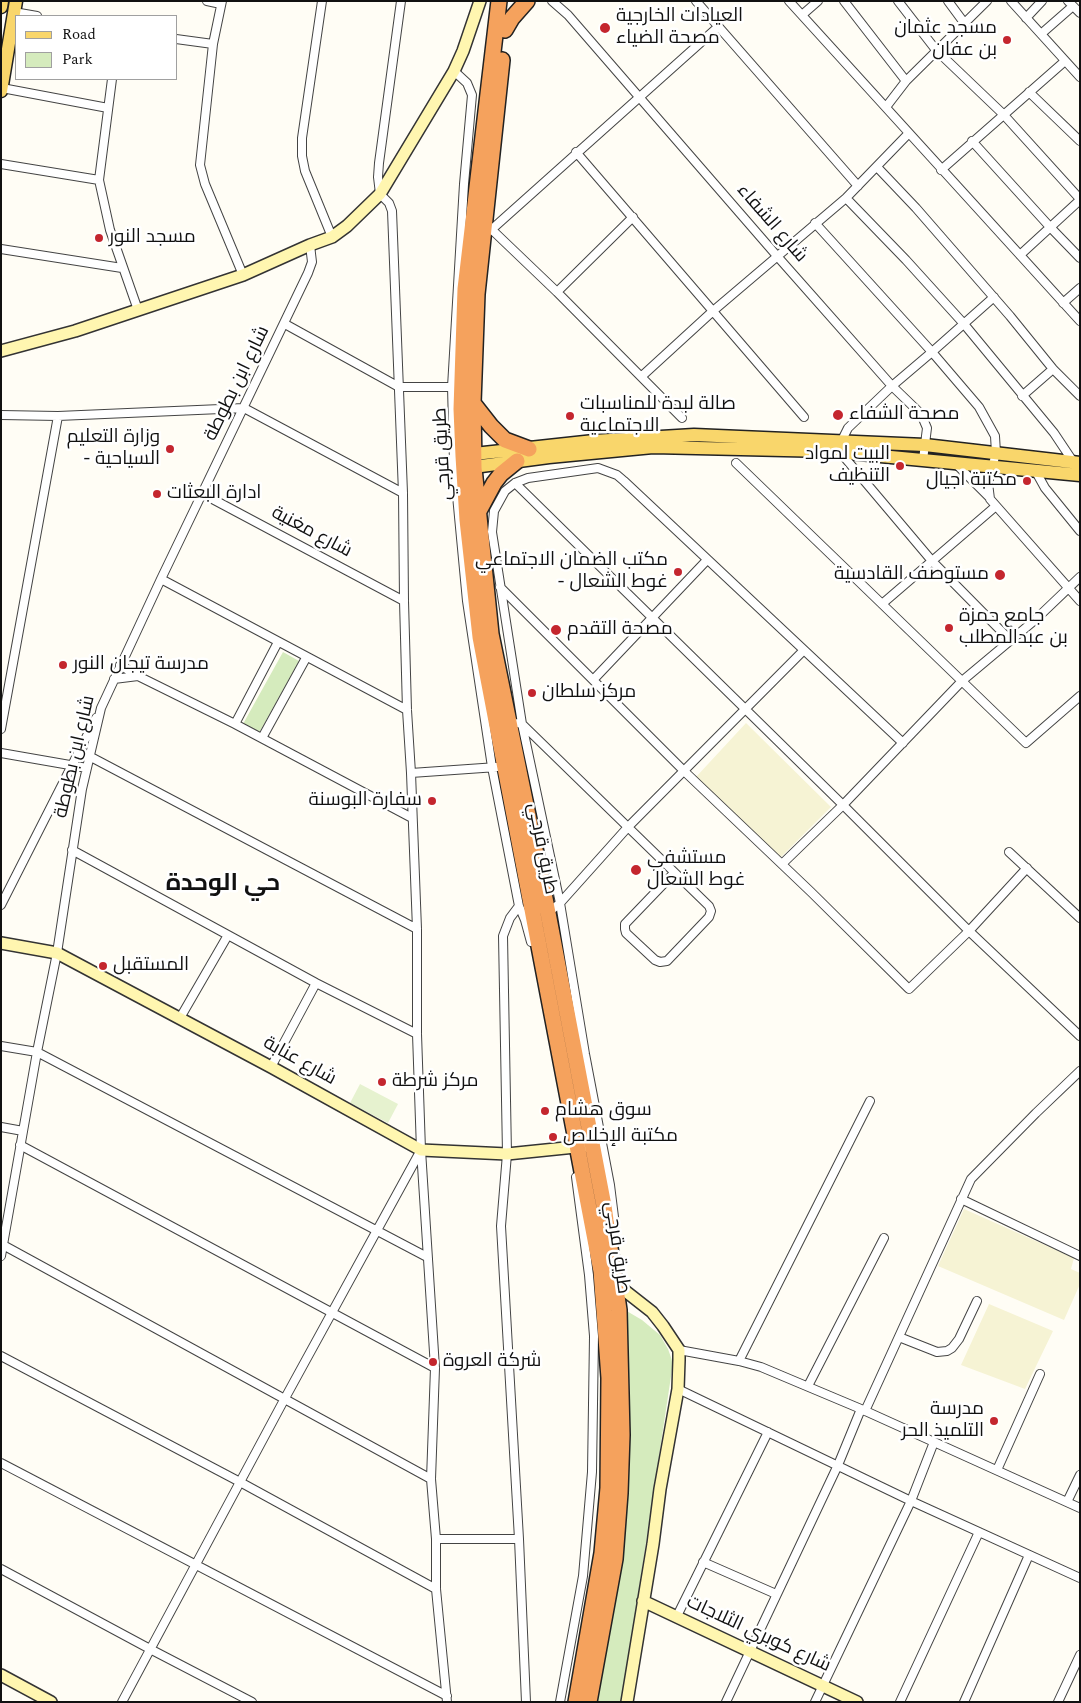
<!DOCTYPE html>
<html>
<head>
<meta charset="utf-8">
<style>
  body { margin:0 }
  #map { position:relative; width:1081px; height:1703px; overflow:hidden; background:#fffdf5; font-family:Spectral,serif }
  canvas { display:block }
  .frame { position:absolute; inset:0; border:2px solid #111; pointer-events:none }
  .legend { position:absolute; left:15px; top:15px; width:162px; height:65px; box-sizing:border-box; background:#fff; border:1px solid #a0a0a0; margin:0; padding:6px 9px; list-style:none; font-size:15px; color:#111 }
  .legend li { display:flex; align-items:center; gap:10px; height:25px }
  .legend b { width:25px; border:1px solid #a0a0a0 }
</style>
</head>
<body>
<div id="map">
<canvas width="1081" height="1703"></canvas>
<div class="frame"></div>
<ul class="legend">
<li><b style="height:6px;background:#f9d66b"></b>Road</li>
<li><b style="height:14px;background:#d5ebbd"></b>Park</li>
</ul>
</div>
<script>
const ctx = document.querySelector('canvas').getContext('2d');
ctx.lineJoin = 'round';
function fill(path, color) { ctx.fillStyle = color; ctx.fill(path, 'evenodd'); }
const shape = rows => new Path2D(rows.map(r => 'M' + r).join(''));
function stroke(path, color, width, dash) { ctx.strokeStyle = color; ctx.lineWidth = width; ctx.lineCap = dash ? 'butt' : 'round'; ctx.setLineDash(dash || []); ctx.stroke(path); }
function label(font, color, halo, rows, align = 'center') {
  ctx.font = font + ' Spectral,Cairo,serif'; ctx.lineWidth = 5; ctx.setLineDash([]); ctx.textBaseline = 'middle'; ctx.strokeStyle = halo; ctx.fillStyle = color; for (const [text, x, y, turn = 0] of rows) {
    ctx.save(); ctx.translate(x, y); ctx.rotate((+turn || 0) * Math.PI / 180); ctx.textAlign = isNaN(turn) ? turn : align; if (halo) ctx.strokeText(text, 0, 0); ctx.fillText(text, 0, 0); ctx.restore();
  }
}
const farmland = shape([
  [746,723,831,807,780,858,696,777],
  [964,1209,1074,1258,1071,1269,1080,1273,1080,1284,1064,1320,938,1266],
  [989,1304,1053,1331,1025,1389,961,1365]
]);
const green = shape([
  [283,652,299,661,259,733,243,724],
  [625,1310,642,1320,660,1335,668,1349,673,1363,622,1702,596,1702,625,1509,630,1445,630,1395]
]);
const pitch = shape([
  [360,1084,398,1104,388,1123,350,1103]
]);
const street = shape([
  [207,1,221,4],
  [222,1,213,44,200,165,205,184,243,275],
  [322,1,302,138,302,156,305,171,332,237],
  [552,1,568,15,777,256,892,386,921,414,927,428,923,460],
  [696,1,858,186],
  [789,1,1080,321],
  [844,1,906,81],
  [898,1,936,50,1003,114,1080,199],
  [948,1,965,24],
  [1011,1,1080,77],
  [1068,1,1080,13],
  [14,12,37,16],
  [802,15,818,1],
  [1026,18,1042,1],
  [1041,34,1073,6],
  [176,39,213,44],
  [454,71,467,83,472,95,464,184,452,387,454,464,467,601,492,767,519,906,510,918,503,936,507,1154,501,1226,519,1539,526,1702],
  [112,79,99,180,110,230,138,310],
  [2,88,108,108],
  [1029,92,1080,141],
  [886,107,906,81,987,1],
  [972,141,1050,227,1080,258],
  [576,152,804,417],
  [1,164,99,180],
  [877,167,916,208,1010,316,1053,369,1080,396],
  [941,170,1065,61],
  [846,198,906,260,964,324,1054,433,1074,463],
  [815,223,932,352,979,407,995,436,996,453,988,483,990,499,1080,601],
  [488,226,557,292,682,418],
  [491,230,718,27],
  [1,249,122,268],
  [1020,255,1080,200],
  [557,292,633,217],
  [1063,303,1080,288],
  [285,324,399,387,452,387],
  [642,376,713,311,846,198,909,133],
  [1022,396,1053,369],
  [1,415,58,416,244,408,403,493],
  [842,440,848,428,892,386,932,352,994,297],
  [840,452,932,561,1010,640],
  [736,463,1026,743,1080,696],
  [956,464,989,497],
  [1035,470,1045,488,1080,531],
  [515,483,843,805,969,931,1080,1036],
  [203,494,404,601],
  [161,579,407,710],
  [500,587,684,771,811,892,909,989,969,931,1027,868],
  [882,604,996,506],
  [138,676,235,724,412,818],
  [114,679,138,676,120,665],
  [594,679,707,560],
  [518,723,522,724,492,532,494,511,505,491,515,483,528,478,598,468,617,475,624,481,903,743],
  [235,724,278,642],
  [1,729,58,416],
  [262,738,306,658],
  [78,752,89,756,417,929],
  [1,753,87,768],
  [411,773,497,767],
  [72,850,316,983,417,1034],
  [1009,852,1080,918],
  [782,864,843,805,962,681,1035,620,1080,577],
  [1,905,96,718],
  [519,906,525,920,531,942],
  [548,913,560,903,628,827,803,651],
  [180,1018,228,935],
  [1,1046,37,1052,427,1257],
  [271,1067,316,983],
  [1,1127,23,1131],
  [20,1145,435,1368],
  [421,1150,435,1368,431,1479,436,1539,436,1589,447,1702],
  [961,1199,1080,1256],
  [615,1225,610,1185,585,1054,560,903,522,724,709,906,711,911,709,917,667,961,660,962,655,960,626,933,625,929,625,924,674,873],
  [3,1245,431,1479],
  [1,1256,37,1052,57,953,82,789,101,708,161,579,308,273,312,262,310,245],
  [899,1337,937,1352,947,1351,952,1348,959,1339,977,1301],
  [679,1350,739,1361,761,1367,861,1409,1080,1508],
  [1,1356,240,1482,436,1589],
  [739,1361,870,1101],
  [808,1386,884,1238],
  [678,1389,911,1501,1080,1578],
  [865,1411,971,1179,1036,1113,1080,1071],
  [1,1463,447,1696],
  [997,1470,1040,1374],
  [1067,1502,1080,1475],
  [436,1539,519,1539],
  [703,1562,776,1594],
  [1,1569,150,1649,252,1702],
  [677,1616,768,1432],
  [122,1702,284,1400,421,1150,417,1034,417,929,411,773,407,710,404,601,403,493,392,211,389,203,380,194,378,177,379,163,401,1],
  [560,1702,583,1576,592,1472,594,1336,589,1275,576,1177],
  [726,1702,838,1465,861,1409],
  [815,1702,911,1501,934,1442],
  [900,1702,979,1532],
  [964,1702,1029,1555],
  [1058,1702,1080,1655]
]);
const secondary = shape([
  [1,351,75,331,243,275,310,245,332,237,347,226,380,194,454,71,463,51,480,1],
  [1,943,57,953,271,1067,421,1150,507,1154,585,1146],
  [615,1283,652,1312,663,1326,679,1350,679,1360,678,1389,660,1489,653,1544,627,1702],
  [643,1601,857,1702],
  [1,1675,51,1702]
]);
const primary = shape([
  [1,7,2,1],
  [1,91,16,1],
  [465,455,594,441,694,435,925,445,1080,463],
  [466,468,549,457,653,447,828,451,1080,475]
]);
const highway = shape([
  [499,1,465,289,461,409,463,456,467,520,480,637,601,1271,609,1378,608,1488,602,1553,576,1702],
  [505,30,512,18,527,1],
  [502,60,477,294,473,403,474,468,491,634,548,913,604,1206,619,1310,622,1435,620,1493,615,1559,589,1702],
  [473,403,491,426,505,440,529,449],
  [479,511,494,483,501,474,517,461]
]);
const markers = [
  [605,28,6,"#c4262e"],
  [1007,40,5,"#c4262e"],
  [99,238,5,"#c4262e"],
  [838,415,6,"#c4262e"],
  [570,416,5,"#c4262e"],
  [170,449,5,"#c4262e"],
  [900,466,5,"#c4262e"],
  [1027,481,5,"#c4262e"],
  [157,494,5,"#c4262e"],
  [678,572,5,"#c4262e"],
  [1000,575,6,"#c4262e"],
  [949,628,5,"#c4262e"],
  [556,630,6,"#c4262e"],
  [63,665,5,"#c4262e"],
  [532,693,5,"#c4262e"],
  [432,801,5,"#c4262e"],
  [636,870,6,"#c4262e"],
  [103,966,5,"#c4262e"],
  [382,1082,5,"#c4262e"],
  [545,1111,5,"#c4262e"],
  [553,1137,5,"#c4262e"],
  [433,1362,5,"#c4262e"],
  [994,1421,5,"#c4262e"]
];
const poiNames = [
  ["العيادات الخارجية",616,17],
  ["مصحة الضياء",616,39],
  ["مسجد عثمان",997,29,"right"],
  ["بن عفان",997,51,"right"],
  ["مسجد النور",109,238],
  ["صالة لبدة للمناسبات",580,405],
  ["الاجتماعية",580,427],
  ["مصحة الشفاء",849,415],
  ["وزارة التعليم",160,438,"right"],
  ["- السياحية",160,460,"right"],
  ["البيت لمواد",890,455,"right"],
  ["التنظيف",890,477,"right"],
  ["مكتبة اجيال",1017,481,"right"],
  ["ادارة البعثات",167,494],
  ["مكتب الضمان الاجتماعي",668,561,"right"],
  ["- غوط الشعال",668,583,"right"],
  ["مستوصف القادسية",989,575,"right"],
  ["جامع حمزة",959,617],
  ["بن عبدالمطلب",959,639],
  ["مصحة التقدم",567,630],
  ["مدرسة تيجان النور",73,665],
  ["مركز سلطان",542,693],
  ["سفارة البوسنة",422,801,"right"],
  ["مستشفي",647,859],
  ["غوط الشعال",647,881],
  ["المستقبل",113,966],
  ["مركز شرطة",392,1082],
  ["سوق هشام",555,1111],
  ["مكتبة الإخلاص",563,1137],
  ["شركة العروة",443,1362],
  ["مدرسة",984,1410,"right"],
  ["التلميذ الحر",984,1432,"right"]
];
const streetNames = [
  ["شارع الشفاء",771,224,49],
  ["شارع ابن بطوطة",238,384,-64],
  ["طريق قرجي",444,454,-93],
  ["شارع مغنية",311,533,28],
  ["شارع ابن بطوطة",76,757,-77],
  ["طريق قرجي",541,849,79],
  ["شارع عنابة",299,1062,29],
  ["طريق قرجي",616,1248,82],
  ["شارع كوبري الثلاجات",758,1635,25]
];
const districtNames = [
  ["حي الوحدة",223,885]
];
fill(farmland, '#f6f3d4');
fill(green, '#d5ebbd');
fill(pitch, '#e6f2cf');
stroke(street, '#444', 10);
stroke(secondary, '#333', 14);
stroke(primary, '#222', 15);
stroke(highway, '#222', 18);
stroke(street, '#fff', 8);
stroke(secondary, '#fff6b0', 11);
stroke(primary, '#f9d66b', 12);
stroke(highway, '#f5a25d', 15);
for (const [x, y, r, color] of markers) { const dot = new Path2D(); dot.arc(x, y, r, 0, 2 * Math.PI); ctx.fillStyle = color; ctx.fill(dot); stroke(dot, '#fff', 2); }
label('19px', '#111', '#fff', poiNames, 'left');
label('19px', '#111', '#fff', streetNames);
label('bold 24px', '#111', '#fff', districtNames);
</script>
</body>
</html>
